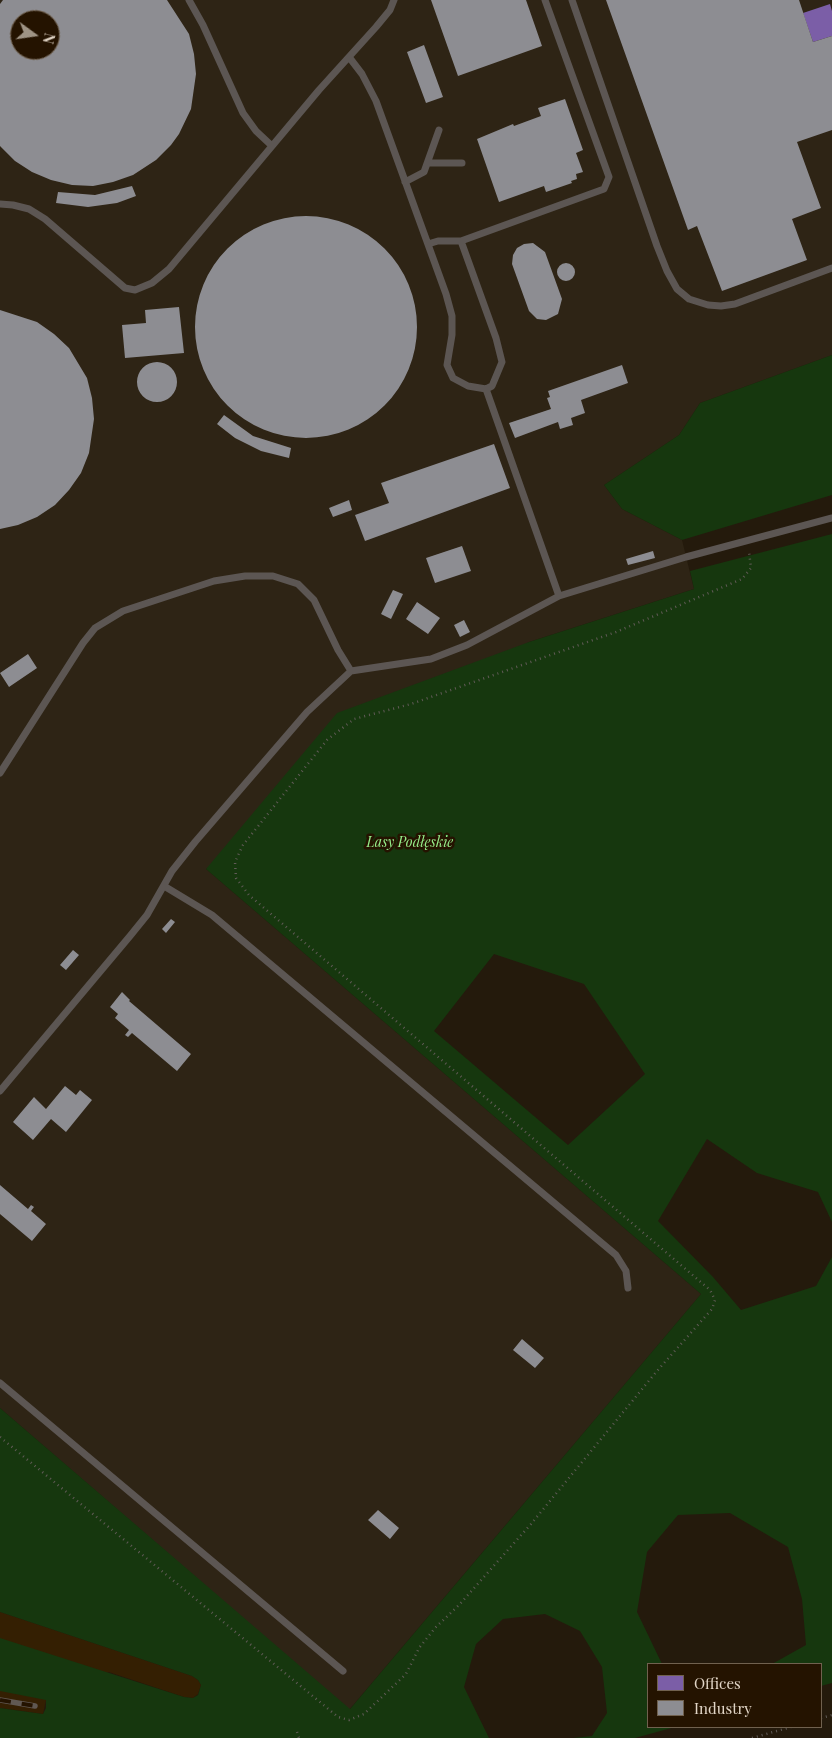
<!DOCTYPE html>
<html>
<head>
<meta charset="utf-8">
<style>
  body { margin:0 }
  #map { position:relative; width:832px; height:1738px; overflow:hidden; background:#241a0c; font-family:"Playfair Display",serif }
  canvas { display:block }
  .legend { position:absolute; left:647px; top:1663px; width:175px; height:65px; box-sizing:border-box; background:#241300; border:1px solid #70614f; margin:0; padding:6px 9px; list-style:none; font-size:15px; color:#e1d5c6 }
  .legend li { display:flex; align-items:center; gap:10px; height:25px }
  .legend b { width:25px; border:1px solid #70614f }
  .north { position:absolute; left:10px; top:10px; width:50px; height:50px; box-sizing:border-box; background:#241300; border:1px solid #70614f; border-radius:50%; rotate:104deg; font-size:14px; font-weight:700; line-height:20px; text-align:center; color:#e1d5c6 }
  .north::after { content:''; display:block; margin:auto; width:18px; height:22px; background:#9f9485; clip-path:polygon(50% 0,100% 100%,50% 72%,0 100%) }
</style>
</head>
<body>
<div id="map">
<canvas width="832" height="1738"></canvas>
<ul class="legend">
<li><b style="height:14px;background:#7b5ea7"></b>Offices</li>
<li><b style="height:14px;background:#8d8d92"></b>Industry</li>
</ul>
<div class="north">N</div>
</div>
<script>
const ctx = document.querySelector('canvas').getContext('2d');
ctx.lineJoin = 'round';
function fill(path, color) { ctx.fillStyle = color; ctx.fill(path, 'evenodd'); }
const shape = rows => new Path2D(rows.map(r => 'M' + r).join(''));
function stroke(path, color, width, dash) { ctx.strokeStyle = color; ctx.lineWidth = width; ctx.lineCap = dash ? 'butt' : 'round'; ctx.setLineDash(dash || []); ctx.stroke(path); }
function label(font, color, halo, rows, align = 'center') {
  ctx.font = font + ' "Playfair Display",serif'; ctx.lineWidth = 5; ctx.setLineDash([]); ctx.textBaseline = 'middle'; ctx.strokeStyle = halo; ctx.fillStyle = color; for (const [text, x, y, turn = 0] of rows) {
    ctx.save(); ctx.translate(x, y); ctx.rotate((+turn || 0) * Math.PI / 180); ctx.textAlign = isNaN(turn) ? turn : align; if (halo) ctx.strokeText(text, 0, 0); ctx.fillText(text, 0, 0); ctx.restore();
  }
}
const built = shape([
  [0,1612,192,1676,198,1680,201,1685,198,1694,193,1698,184,1697,109,1672,46,1700,43,1714,0,1708]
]);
const industrial = shape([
  [0,0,832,0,832,355,700,403,679,435,604,485,622,509,682,540,694,589,529,642,206,869,701,1294,349,1710,0,1408],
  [20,20,50,20,50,50,20,50]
]);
const green = shape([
  [832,355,832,495,682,540,622,509,604,485,679,435,700,403],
  [832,534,832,1222,818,1192,757,1173,707,1139,658,1221,713,1277,741,1310,816,1286,832,1257,832,1683,821,1686,821,1664,772,1664,806,1645,802,1599,788,1547,730,1513,678,1515,647,1552,637,1612,662,1664,648,1664,648,1727,675,1727,635,1738,573,1738,592,1736,607,1713,602,1667,580,1631,545,1614,503,1619,476,1644,464,1687,489,1738,0,1738,0,1708,43,1714,46,1708,46,1700,0,1691,0,1638,184,1697,193,1698,198,1695,201,1685,198,1680,192,1676,0,1612,0,1408,350,1709,701,1294,206,869,337,713,529,642,694,589,690,571],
  [494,954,584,984,645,1074,568,1145,434,1031]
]);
const offices = shape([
  [830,4,832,11,832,36,813,42,803,13]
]);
const industry = shape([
  [3,0,167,0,189,34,194,54,196,74,191,109,179,134,171,145,156,160,133,175,113,182,93,186,72,185,51,180,32,172,15,161,0,146,0,4],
  [20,20,50,20,50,50,20,50],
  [431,0,526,0,542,46,458,76],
  [606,0,799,0,813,42,832,36,832,130,797,142,821,208,792,219,807,260,722,291,697,226,688,230],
  [424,45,443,97,426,103,407,52],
  [565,99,583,150,576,153,583,172,576,174,577,179,571,181,572,183,546,192,544,186,499,202,477,139,513,124,514,126,541,116,538,108],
  [132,186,136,196,117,203,88,207,56,203,58,192,95,195],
  '195 327a111 111 0 1 1 222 0a111 111 0 1 1-222 0Z',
  [533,243,545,252,562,299,558,314,546,320,537,319,529,311,512,264,513,255,517,248,524,244],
  '557 272a9 9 0 1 1 18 0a9 9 0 1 1-18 0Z',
  [179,307,184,353,125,358,122,325,146,323,145,310],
  [0,310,37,322,54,334,69,348,87,378,92,398,94,419,89,453,81,473,69,490,55,505,37,517,18,525,0,529],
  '137 382a20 20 0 1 1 40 0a20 20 0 1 1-40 0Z',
  [622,365,628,383,581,400,585,413,571,418,573,425,560,429,558,422,515,438,509,423,551,409,547,398,550,397,548,391],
  [224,415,253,436,291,448,289,458,261,451,235,438,217,424],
  [494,444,510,488,365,541,355,515,389,503,381,483],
  [349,500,352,510,333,517,329,508],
  [462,546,471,571,435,583,426,558],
  [653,551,655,558,628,565,626,559],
  [393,590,403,594,391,619,381,614],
  [417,602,440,618,428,634,406,619],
  [464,620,470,632,460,637,454,625],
  [28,654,37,668,9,687,0,673],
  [171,919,175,922,166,933,162,929],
  [73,950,79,955,66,970,60,965],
  [122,992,130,1000,129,1001,191,1054,177,1071,132,1033,128,1037,125,1035,129,1030,115,1018,118,1014,110,1007],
  [65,1086,76,1095,80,1090,92,1100,66,1132,51,1119,33,1140,13,1122,34,1097,46,1109],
  [0,1185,28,1209,31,1205,34,1207,31,1211,46,1224,32,1241,0,1214],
  [522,1339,544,1358,535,1368,513,1350],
  [378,1510,399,1528,390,1539,368,1520]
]);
const path = shape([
  [0,1437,338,1717,349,1720,364,1714,406,1674,419,1648,435,1628,459,1605,531,1524,657,1371,712,1309,715,1300,710,1290,249,895,236,878,235,862,243,845,327,740,354,719,411,704,616,632,742,579,751,568,749,552],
  [821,1718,832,1715],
  [297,1732,299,1738],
  [752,1738,791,1727]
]);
const service = shape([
  [189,0,203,25,243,113,256,131,272,146],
  [572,0,657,246,667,271,677,289,689,299,708,305,721,306,735,304,832,268],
  [349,57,362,74,376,101,446,294,452,316,452,335,447,365,453,378,468,386,486,389,492,386,502,362,496,338,461,241,438,241,428,244],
  [429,163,462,163],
  [405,182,424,172,439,130],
  [0,204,13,205,29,209,45,219,125,288,135,290,152,283,169,269,319,90,376,27,390,10,394,0],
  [461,241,604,189,609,177,545,0],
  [486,389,559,596],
  [351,671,431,659,467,645,559,596,686,557,832,518],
  [0,773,83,643,95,628,123,611,214,581,245,576,273,576,298,584,314,600,338,650,351,671,307,712,195,842,172,871,147,915,130,936,0,1091],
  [164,886,212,915,616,1255,626,1271,628,1288],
  [0,1383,343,1671]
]);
const rail = shape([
  [0,1700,35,1706]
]);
const parkNames = [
  ["Lasy Podłęskie",410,843]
];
fill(built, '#341f02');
fill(industrial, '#2e2415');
fill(green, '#16370e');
fill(offices, '#7b5ea7');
fill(industry, '#8d8d92');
stroke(path, '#615b57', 2.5, [1, 4]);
stroke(service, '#5c5653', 7);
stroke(rail, '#605852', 5.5);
stroke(rail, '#241300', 4, [11]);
label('italic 14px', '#96ed89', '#241300', parkNames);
</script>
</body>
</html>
